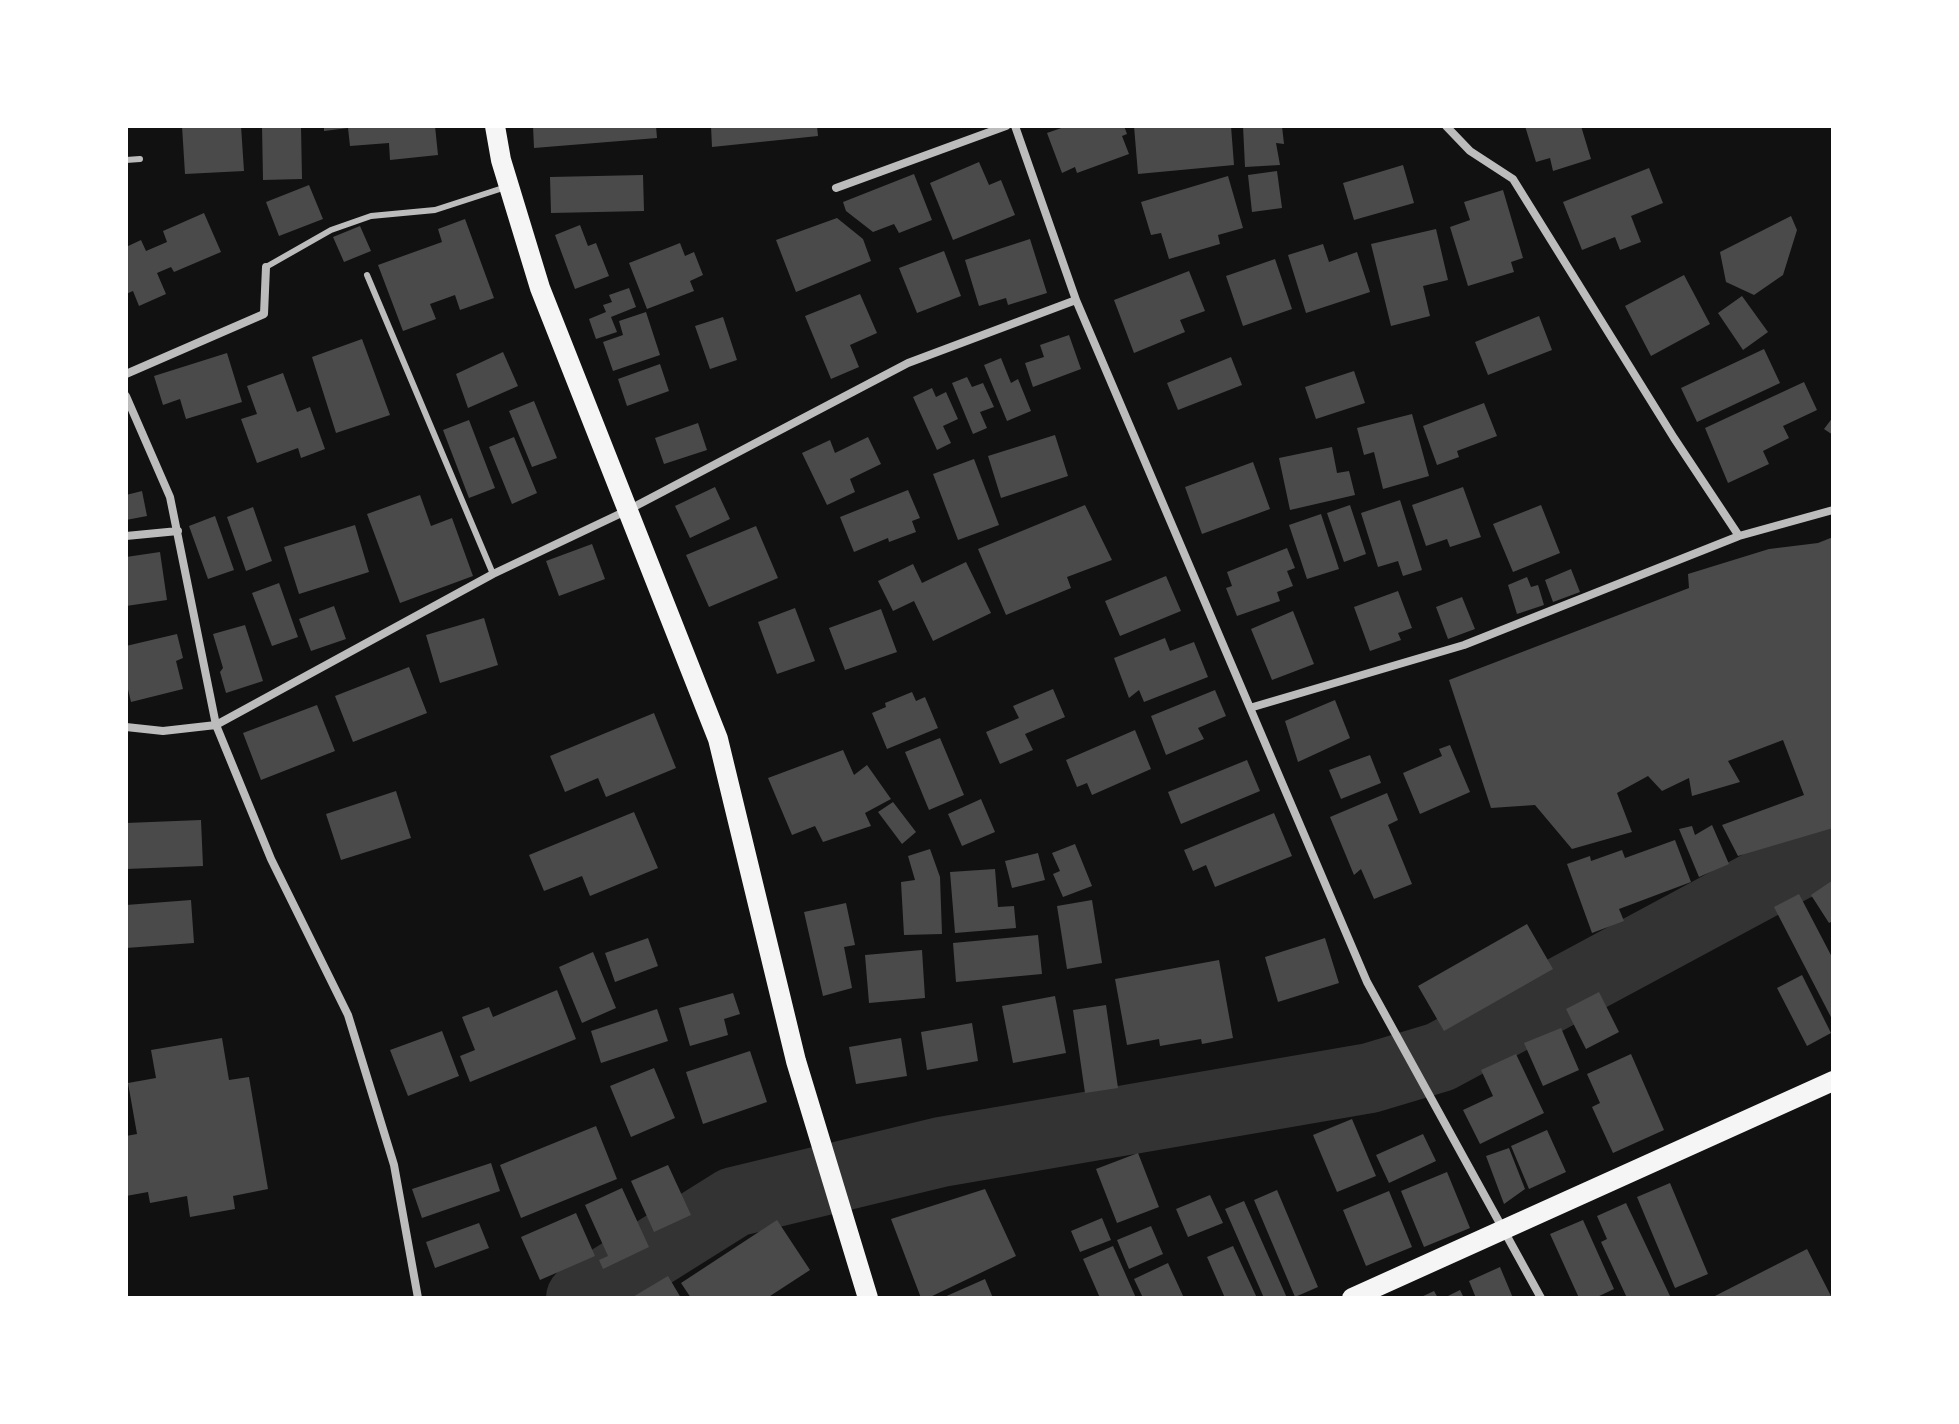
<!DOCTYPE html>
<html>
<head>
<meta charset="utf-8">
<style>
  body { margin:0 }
  #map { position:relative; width:1959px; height:1424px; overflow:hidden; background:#111; font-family:"Source Sans 3",sans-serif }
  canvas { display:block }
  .frame { position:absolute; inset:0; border:128px solid #fff; pointer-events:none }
</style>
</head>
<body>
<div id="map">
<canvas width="1959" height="1424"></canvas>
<div class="frame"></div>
</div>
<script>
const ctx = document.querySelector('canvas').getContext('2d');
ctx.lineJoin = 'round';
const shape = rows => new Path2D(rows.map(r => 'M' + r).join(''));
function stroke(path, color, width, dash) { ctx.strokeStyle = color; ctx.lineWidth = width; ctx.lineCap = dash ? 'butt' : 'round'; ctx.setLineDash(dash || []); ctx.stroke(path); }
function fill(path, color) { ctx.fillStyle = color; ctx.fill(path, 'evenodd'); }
const river = shape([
  [581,1298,734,1202,941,1152,1370,1078,1440,1057,1797,865,1833,854]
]);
const building = shape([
  [182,126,241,126,244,171,185,174],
  [262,126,301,126,302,179,263,180],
  [324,126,435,126,438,155,390,160,389,143,350,146,348,128,324,131],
  [533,126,656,126,657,138,534,148],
  [711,126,817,126,818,136,712,147],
  [1067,126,1124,126,1127,134,1122,136,1129,154,1077,173,1075,167,1062,173,1047,133],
  [1134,126,1231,126,1234,165,1138,174],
  [1243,126,1282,126,1284,144,1276,143,1280,165,1245,167],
  [1525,126,1581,126,1591,159,1553,171,1550,158,1536,162],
  [979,162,989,185,1001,180,1015,215,953,240,930,183],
  [1403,165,1414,203,1354,220,1343,183],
  [1649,168,1663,203,1631,216,1641,242,1620,250,1615,237,1582,250,1563,202],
  [1277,171,1282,208,1252,212,1248,175],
  [914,174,932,220,899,233,894,224,873,232,846,211,843,202],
  [643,175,644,211,551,213,550,177],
  [1228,176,1243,228,1218,235,1220,244,1169,259,1161,233,1151,235,1141,202],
  [309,185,323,219,279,236,266,202],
  [1503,190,1523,258,1511,262,1514,272,1468,286,1450,227,1470,220,1464,202],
  [204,213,221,252,174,272,171,267,157,273,166,294,139,306,133,291,126,294,126,247,141,240,146,251,167,242,163,231],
  [1791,216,1797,230,1783,275,1754,295,1726,282,1720,252],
  [837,218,863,239,871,261,796,292,776,240],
  [465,219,494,298,460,310,455,295,430,304,436,319,403,331,378,265,442,242,438,229],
  [580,225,588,246,596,243,609,276,575,289,555,235],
  [360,226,371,251,344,262,333,237],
  [1436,229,1448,280,1423,286,1430,316,1391,326,1371,244],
  [1030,239,1047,293,1008,305,1006,298,979,306,965,260],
  [680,243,685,256,694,252,703,275,690,281,694,291,647,309,629,263],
  [1323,244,1329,262,1357,252,1370,292,1306,313,1288,255],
  [944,251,961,296,917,313,899,268],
  [1275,259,1292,309,1243,326,1226,276],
  [1189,271,1205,311,1180,320,1185,332,1134,353,1114,300],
  [1684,275,1710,324,1651,356,1625,306],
  [629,288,636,307,611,317,617,332,596,339,589,319,606,312,603,305,612,302,609,295],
  [860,294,877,333,850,345,859,367,831,379,805,316],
  [1742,296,1768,332,1743,350,1718,313],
  [646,312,660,355,613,371,603,342,623,335,619,321],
  [1539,316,1552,350,1488,375,1475,342],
  [723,317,737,360,710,369,695,326],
  [1069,335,1081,369,1033,387,1025,363,1044,357,1040,345],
  [362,339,390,415,336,433,312,357],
  [1764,349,1780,383,1697,422,1681,388],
  [503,352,518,386,468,408,456,374],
  [227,353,242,402,186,419,180,399,163,405,154,376],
  [1231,357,1242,385,1178,410,1167,383],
  [1001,358,1011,383,1018,379,1031,411,1007,421,984,365],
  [660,364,669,391,627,406,618,379],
  [1354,371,1365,403,1316,419,1305,387],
  [283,373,297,412,310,407,325,449,301,458,298,448,257,463,241,419,257,414,247,386],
  [967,377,972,387,983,383,994,407,980,412,987,428,973,434,952,383],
  [1804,382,1817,410,1783,426,1789,438,1763,451,1769,464,1728,483,1705,428],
  [932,388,936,397,946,392,958,419,943,426,951,443,937,450,913,397],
  [534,401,557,458,532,467,509,411],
  [1484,403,1497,436,1457,451,1459,457,1437,465,1423,426],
  [1412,414,1429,476,1383,489,1374,452,1364,455,1357,428],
  [1833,417,1833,435,1824,429],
  [469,420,495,488,469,498,443,430],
  [698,423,707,450,664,464,655,438],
  [1055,435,1068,476,1001,498,988,456],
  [514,437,537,493,512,504,489,447],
  [868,437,881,464,850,479,855,492,827,505,802,453,830,440,835,453],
  [1332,447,1337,473,1349,471,1355,495,1290,510,1279,458],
  [974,459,999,525,958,540,933,474],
  [1253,462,1270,509,1202,534,1185,487],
  [715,487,730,519,690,538,675,506],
  [1463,487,1481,537,1450,547,1447,539,1426,546,1412,505],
  [908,490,920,518,912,521,916,532,889,542,888,538,854,552,840,517],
  [142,491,147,516,126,520,126,495],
  [420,495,431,526,452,518,473,576,400,603,367,514],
  [1400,500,1422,570,1403,576,1398,561,1378,567,1361,513],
  [1085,505,1112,560,1067,577,1071,588,1006,615,978,549],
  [1350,505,1366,554,1344,562,1327,513],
  [1541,505,1560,553,1513,572,1493,524],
  [253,507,272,561,246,571,227,517],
  [1321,514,1339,569,1307,579,1289,525],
  [215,516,234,570,208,579,189,526],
  [355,525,369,572,299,594,284,547],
  [756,526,778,578,709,607,686,555],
  [1833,537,1833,828,1738,856,1722,825,1804,795,1783,740,1728,761,1740,782,1692,796,1689,778,1662,791,1648,776,1617,793,1632,832,1572,849,1535,805,1491,808,1449,680,1689,588,1688,574,1769,549,1818,543],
  [592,544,605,579,559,596,546,561],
  [1287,548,1295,568,1287,571,1293,586,1277,592,1280,601,1237,616,1226,588,1232,586,1227,572],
  [160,552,167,600,126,606,126,557],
  [966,562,991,613,933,641,914,601,893,611,878,581,913,564,922,583],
  [1571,569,1580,592,1553,602,1545,580],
  [1166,576,1181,611,1120,636,1105,601],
  [1527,577,1531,587,1538,585,1544,605,1517,614,1508,585],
  [279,583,298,637,272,646,252,593],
  [1398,591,1412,628,1398,633,1401,640,1370,651,1354,607],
  [1462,597,1475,629,1448,639,1436,607],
  [334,606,346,639,311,651,299,619],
  [795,608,815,661,777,674,758,622],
  [881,609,897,652,845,670,829,628],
  [1293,611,1314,664,1272,680,1251,629],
  [484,618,498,665,440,683,426,635],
  [245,625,263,681,226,693,220,672,223,668,213,634],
  [177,634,183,658,176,661,183,689,131,702,126,681,126,646],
  [1165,638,1170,651,1194,642,1208,677,1144,702,1139,690,1129,698,1114,658],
  [409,667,427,713,353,742,335,696],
  [1053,689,1065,717,1025,734,1033,750,1000,764,986,732,1019,718,1013,706],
  [1215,690,1226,716,1198,728,1204,739,1166,755,1151,716],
  [912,692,916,701,925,697,938,728,887,749,872,713,886,707,885,703],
  [1335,700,1350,738,1298,762,1285,721],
  [317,705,335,751,261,780,243,733],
  [654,713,676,768,606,797,598,778,565,792,550,756],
  [1135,730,1151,769,1092,795,1087,783,1077,787,1066,760],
  [940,738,964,795,929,810,905,752],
  [1450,745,1470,792,1420,814,1403,773,1442,756,1439,749],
  [843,750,854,775,867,765,891,799,865,813,871,826,823,842,815,826,792,835,768,778],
  [1370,755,1381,783,1341,799,1329,770],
  [1247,760,1260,791,1181,824,1168,792],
  [396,791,411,838,341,860,326,814],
  [1387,793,1398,820,1388,825,1412,884,1374,899,1361,869,1354,875,1330,817],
  [981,799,995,832,962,846,948,814],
  [893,802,916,832,902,844,878,812],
  [634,812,658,868,590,896,582,876,544,891,529,855],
  [1274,813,1292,856,1215,887,1206,865,1193,871,1184,850],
  [201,820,203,866,126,869,126,823],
  [1712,825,1729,864,1699,877,1679,829,1692,826,1695,835],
  [1675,840,1691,882,1619,909,1624,921,1592,933,1567,864,1590,856,1591,861,1622,850,1625,858],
  [1075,844,1092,886,1063,897,1053,874,1060,871,1052,853],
  [930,849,940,877,942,934,904,935,901,882,915,880,908,856],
  [1038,853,1045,880,1012,888,1005,861],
  [995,869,998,907,1014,906,1016,928,955,933,950,872],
  [1833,880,1833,921,1829,923,1811,895],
  [1799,894,1833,959,1833,1021,1774,907],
  [191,900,194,943,126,948,126,905],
  [1092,900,1102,963,1067,969,1057,906],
  [846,903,855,945,844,947,852,988,823,996,804,912],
  [1527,924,1553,969,1444,1031,1418,986],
  [1038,935,1042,974,956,982,953,943],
  [648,938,658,966,615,982,605,953],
  [1325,938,1339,983,1278,1002,1265,957],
  [922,950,925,998,869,1003,865,955],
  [593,952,616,1008,582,1023,559,967],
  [1219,960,1233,1038,1202,1044,1201,1039,1160,1046,1159,1039,1127,1045,1115,979],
  [1802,975,1831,1033,1807,1046,1777,988],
  [557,990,576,1039,470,1082,460,1056,475,1050,462,1017,489,1007,493,1017],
  [1599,992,1619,1032,1586,1049,1566,1009],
  [733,993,740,1014,724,1019,728,1035,690,1046,679,1008],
  [1055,996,1066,1053,1013,1063,1002,1006],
  [1106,1005,1118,1088,1085,1093,1073,1010],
  [657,1009,668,1041,601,1063,591,1031],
  [972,1023,978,1061,927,1070,921,1032],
  [1561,1028,1579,1070,1543,1086,1524,1043],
  [442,1031,459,1076,408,1096,390,1050],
  [222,1038,229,1080,249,1077,268,1189,233,1196,235,1209,190,1217,187,1196,150,1203,148,1192,126,1196,126,1136,137,1134,128,1083,156,1078,151,1050],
  [901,1038,907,1076,856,1084,849,1047],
  [750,1051,767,1102,703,1124,686,1072],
  [1516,1054,1544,1113,1480,1144,1463,1110,1493,1096,1481,1070],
  [1631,1054,1664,1130,1613,1153,1592,1107,1600,1103,1587,1074],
  [654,1068,675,1118,631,1137,610,1086],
  [1352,1119,1376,1176,1337,1192,1313,1135],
  [596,1126,617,1179,521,1218,500,1165],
  [1547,1130,1566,1172,1529,1189,1511,1146],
  [1423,1134,1436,1161,1389,1183,1376,1155],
  [1509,1148,1525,1189,1504,1204,1486,1156],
  [1138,1153,1159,1207,1117,1223,1096,1169],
  [491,1163,500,1191,422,1218,412,1189],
  [668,1165,691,1215,654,1232,631,1181],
  [1447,1172,1470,1228,1424,1247,1401,1191],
  [1670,1183,1708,1274,1675,1288,1637,1197],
  [622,1188,649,1247,603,1269,599,1260,608,1256,585,1205],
  [985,1189,1016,1256,928,1298,921,1298,891,1219],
  [1277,1190,1318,1287,1295,1297,1254,1200],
  [1389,1191,1412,1247,1366,1266,1343,1210],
  [1210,1195,1223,1223,1188,1237,1176,1209],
  [1244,1201,1287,1298,1264,1298,1225,1209],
  [1626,1203,1670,1296,1665,1298,1627,1298,1601,1242,1607,1239,1597,1216],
  [576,1213,595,1256,540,1280,521,1237],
  [1102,1218,1111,1240,1080,1252,1071,1231],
  [777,1220,810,1270,767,1298,691,1298,681,1283],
  [1583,1220,1614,1289,1595,1298,1579,1298,1550,1234],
  [479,1223,489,1248,435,1268,426,1242],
  [1151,1226,1163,1254,1129,1269,1117,1240],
  [1113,1246,1136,1298,1100,1298,1083,1259],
  [1233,1246,1257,1298,1225,1298,1207,1257],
  [1807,1249,1832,1298,1711,1298],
  [1168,1263,1184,1298,1143,1298,1134,1279],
  [1500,1267,1513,1298,1476,1298,1469,1281],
  [668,1276,681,1298,631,1298],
  [985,1279,993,1298,942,1298],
  [1460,1290,1464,1298,1444,1298],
  [1434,1291,1438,1298,1419,1298]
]);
const service = shape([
  [126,160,140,159],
  [266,267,331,230,371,216,435,210,506,187],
  [367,275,493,574]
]);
const minor = shape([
  [1015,126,1076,300,1367,982,1541,1298],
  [1446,126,1470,151,1513,179,1674,438,1739,536],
  [836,188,1006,126],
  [126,374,264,314,266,267],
  [126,396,170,497,216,725,271,859,348,1015,394,1165,418,1298],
  [126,536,178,531],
  [1253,707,1464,645,1739,536,1833,510],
  [126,727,163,731,216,725,493,574,628,510,908,363,1076,300]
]);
const primary = shape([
  [495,126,501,160,540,288,718,739,796,1061,868,1298],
  [1352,1298,1833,1081]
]);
stroke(river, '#333', 70);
fill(building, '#4a4a4a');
stroke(service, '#bcbcbc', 6);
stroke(minor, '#bcbcbc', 8);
stroke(primary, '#f5f5f5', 20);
</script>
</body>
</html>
